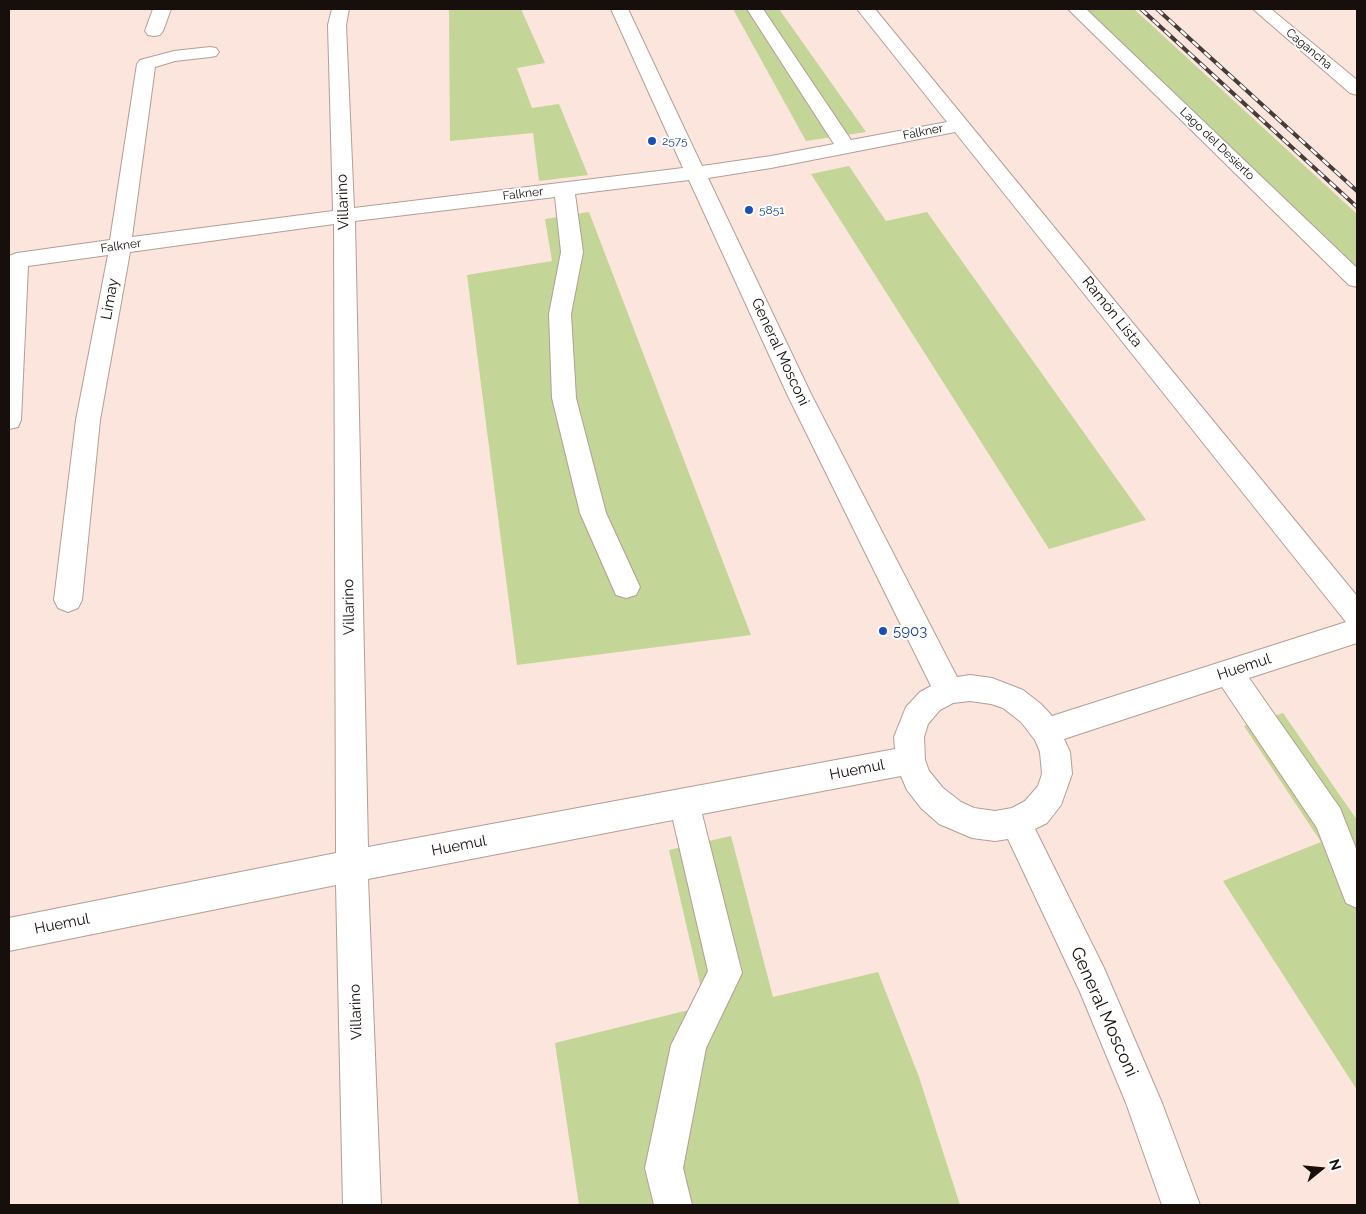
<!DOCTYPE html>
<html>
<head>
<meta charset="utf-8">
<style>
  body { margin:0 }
  #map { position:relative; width:1366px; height:1214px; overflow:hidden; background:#fce5dd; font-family:Raleway,sans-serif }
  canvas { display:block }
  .frame { position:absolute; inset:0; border:10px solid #160f0c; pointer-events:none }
  .north { position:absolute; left:1296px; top:1144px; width:50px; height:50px; -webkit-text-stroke:4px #fff; paint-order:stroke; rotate:73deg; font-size:14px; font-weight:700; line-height:20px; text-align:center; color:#160f0c }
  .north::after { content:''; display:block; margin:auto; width:18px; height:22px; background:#160f0c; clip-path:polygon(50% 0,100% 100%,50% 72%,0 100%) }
</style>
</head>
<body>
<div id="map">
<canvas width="1366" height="1214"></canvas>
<div class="frame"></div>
<div class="north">N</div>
</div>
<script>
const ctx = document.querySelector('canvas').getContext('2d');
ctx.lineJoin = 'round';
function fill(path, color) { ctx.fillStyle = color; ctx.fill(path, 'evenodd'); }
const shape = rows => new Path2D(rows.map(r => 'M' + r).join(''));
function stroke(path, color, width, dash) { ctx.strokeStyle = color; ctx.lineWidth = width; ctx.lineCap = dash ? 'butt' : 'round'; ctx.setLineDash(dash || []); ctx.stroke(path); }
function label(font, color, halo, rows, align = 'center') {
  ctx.font = font + ' Raleway,sans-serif'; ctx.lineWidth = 4; ctx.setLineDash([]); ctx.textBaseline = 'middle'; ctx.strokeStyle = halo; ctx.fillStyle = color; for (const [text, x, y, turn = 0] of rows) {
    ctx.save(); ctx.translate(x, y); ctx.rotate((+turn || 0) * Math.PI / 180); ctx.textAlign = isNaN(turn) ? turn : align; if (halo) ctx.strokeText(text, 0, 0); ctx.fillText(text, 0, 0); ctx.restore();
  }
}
const green = shape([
  [449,9,521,9,545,63,517,68,532,108,559,104,588,175,539,181,533,133,450,141],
  [733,9,779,9,866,132,806,141],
  [1084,9,1134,9,1357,214,1357,272],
  [849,166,886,221,927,212,1146,520,1049,549,811,174],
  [589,212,751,635,517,665,467,275,552,261,545,219],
  [1283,713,1357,820,1357,1090,1223,881,1321,842,1244,726],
  [731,836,773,997,878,972,919,1077,960,1205,579,1205,555,1043,705,1006,669,850]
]);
const minor = shape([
  [153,9,171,9,163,31,160,35,154,36,148,35,145,31,153,9],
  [332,9,349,9,346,25,354,208,683,168,611,9,628,9,702,166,771,156,834,144,747,9,763,9,851,140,947,122,857,9,875,9,1357,596,1357,643,1249,678,1340,808,1357,851,1357,908,1346,903,1317,828,1222,687,1064,739,1070,752,1072,774,1061,805,1047,823,1035,829,1104,968,1162,1103,1200,1205,1162,1205,1126,1103,1080,992,1008,839,995,841,972,838,939,824,921,808,907,790,901,776,702,814,742,973,706,1048,683,1168,692,1205,654,1205,645,1168,671,1045,708,971,673,820,368,879,381,1205,343,1205,336,885,9,951,9,918,336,853,334,224,130,252,100,420,82,600,78,608,68,612,58,608,54,600,76,420,108,255,28,266,21,420,18,427,9,429,9,256,17,253,110,240,137,64,140,60,174,51,210,47,216,48,219,52,216,56,210,57,175,61,155,67,132,237,333,211,328,25,332,9],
  [955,132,1346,622,1052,716,1041,704,1023,690,992,678,970,675,957,677,811,394,708,178,771,168,955,132],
  [689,180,787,394,931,686,920,692,906,707,894,737,895,749,368,847,355,221,555,197,561,252,549,314,552,398,580,513,616,595,626,598,636,595,640,587,606,513,576,398,571,314,583,252,575,194,689,180],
  [970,701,991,704,1003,708,1021,722,1035,740,1040,752,1042,774,1038,786,1025,801,1012,808,995,811,974,808,961,802,943,788,929,771,925,760,924,737,928,724,940,710,953,703,970,701],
  [1068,9,1086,9,1357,268,1357,287,1349,285,1068,9],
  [1253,9,1271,9,1357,80,1357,95,1350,93,1253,9]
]);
const rail = shape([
  [1141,9,1357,207],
  [1157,9,1357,191]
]);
const markers = [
  [652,141,5,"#1a4fb4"],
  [749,210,5,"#1a4fb4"],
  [883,631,5,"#1a4fb4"]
];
const farStreetnames = [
  ["Cagancha",1309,49,40],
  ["Falkner",923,132,-11],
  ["Lago del Desierto",1217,144,44],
  ["Falkner",523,194,-7],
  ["Falkner",121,246,-8]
];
const farTransitnames = [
  ["2575",662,141],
  ["5851",759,210]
];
const streetNames = [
  ["Villarino",343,202,-92],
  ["Limay",110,299,-80],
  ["Ramón Lista",1112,312,51],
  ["General Mosconi",780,352,65],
  ["Villarino",349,607,-91],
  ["Huemul",1244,667,-18],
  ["Huemul",857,770,-11],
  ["Huemul",459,846,-11],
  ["Huemul",62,924,-11],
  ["Villarino",356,1012,-92]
];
const transitNames = [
  ["5903",893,631]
];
const nearStreetnames = [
  ["General Mosconi",1104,1012,66]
];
fill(green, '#c3d597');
stroke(minor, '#b39e96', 2);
fill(minor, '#fff');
stroke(rail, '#453b37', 4);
stroke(rail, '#fff', 2.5, [8]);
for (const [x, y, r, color] of markers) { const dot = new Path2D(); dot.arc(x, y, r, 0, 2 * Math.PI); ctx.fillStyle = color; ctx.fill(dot); stroke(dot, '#fff', 2); }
label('12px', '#160f0c', '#fff', farStreetnames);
label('12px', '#164399', '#fff', farTransitnames, 'left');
label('15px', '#160f0c', '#fff', streetNames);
label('15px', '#164399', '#fff', transitNames, 'left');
label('18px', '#160f0c', '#fff', nearStreetnames);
</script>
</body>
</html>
